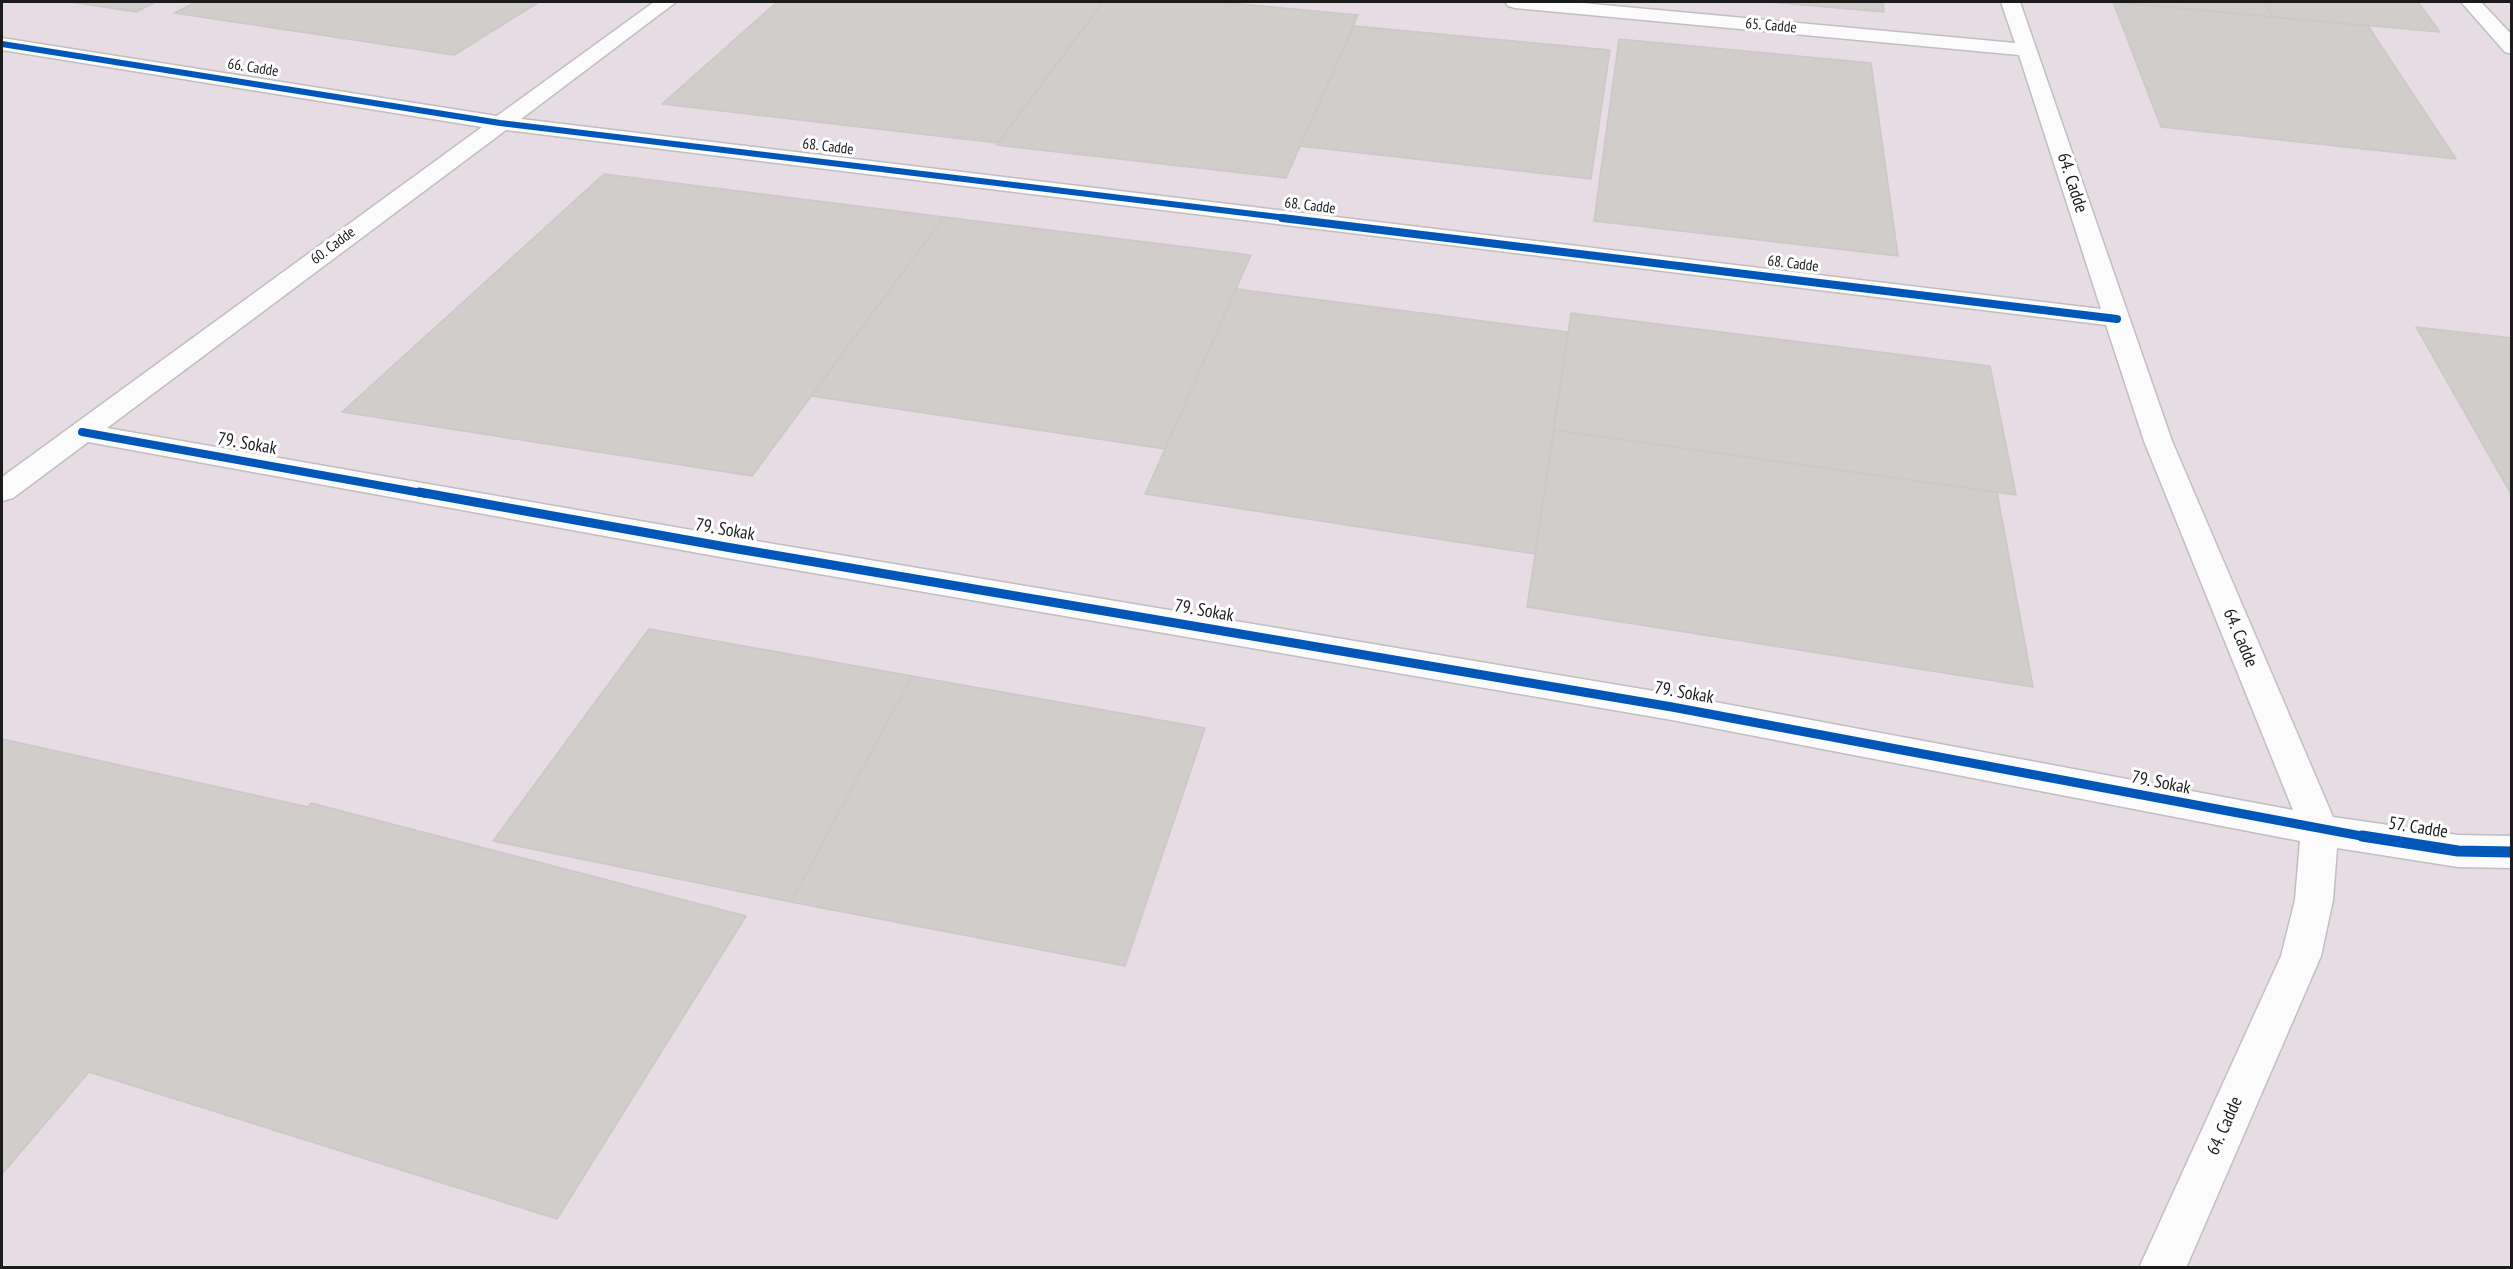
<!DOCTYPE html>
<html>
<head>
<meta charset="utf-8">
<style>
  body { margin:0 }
  #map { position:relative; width:2513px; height:1269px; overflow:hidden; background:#e9e7e4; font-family:"PT Sans Narrow",sans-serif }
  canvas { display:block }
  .frame { position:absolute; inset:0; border:3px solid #1b1b1b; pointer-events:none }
</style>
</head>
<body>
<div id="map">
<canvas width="2513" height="1269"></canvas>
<div class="frame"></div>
</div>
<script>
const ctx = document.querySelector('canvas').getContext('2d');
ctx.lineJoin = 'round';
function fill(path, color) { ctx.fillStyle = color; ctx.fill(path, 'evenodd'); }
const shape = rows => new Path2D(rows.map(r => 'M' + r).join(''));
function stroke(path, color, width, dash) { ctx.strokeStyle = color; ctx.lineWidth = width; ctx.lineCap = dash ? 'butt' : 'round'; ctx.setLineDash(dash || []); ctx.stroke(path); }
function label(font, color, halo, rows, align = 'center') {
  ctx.font = font + ' "PT Sans Narrow",sans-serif'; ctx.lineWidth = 6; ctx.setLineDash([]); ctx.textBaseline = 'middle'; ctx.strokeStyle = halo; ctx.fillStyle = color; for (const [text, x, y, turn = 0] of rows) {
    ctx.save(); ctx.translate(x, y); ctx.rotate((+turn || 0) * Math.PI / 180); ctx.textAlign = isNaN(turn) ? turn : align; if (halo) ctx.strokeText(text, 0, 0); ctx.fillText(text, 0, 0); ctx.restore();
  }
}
const industrial = shape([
  [2,2,2511,2,2511,1267,2,1267]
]);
const building = shape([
  [70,2,156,2,136,12,70,2],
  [196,2,539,2,454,55,174,13,196,2],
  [777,2,1103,2,998,143,662,104,777,2],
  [1103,2,1219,2,1358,15,1286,178,996,145,1103,2],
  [1769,2,1883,2,1884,12,1769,2],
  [2113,2,2265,2,2273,17,2113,2],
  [2113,2,2368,26,2456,159,2161,127,2113,2],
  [2265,2,2418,2,2440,32,2273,17,2265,2],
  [1354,26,1610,50,1591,179,1300,146,1354,26],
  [1619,39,1871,63,1898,256,1594,221,1619,39],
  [604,174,944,217,752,476,342,412,604,174],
  [944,217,1251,255,1165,449,811,396,944,217],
  [1236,289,1568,332,1535,554,1145,494,1236,289],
  [1571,313,1990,366,2016,495,1554,430,1571,313],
  [2416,327,2512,338,2512,496,2416,327],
  [1554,430,1997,492,2033,687,1527,607,1554,430],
  [649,629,912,676,791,902,493,841,649,629],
  [912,676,1205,728,1125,966,791,902,912,676],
  [2,739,308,807,311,803,746,916,557,1219,89,1072,2,1174,2,739]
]);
const minor = shape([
  [654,2,676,2,521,119,2101,309,2019,55,1515,8,1508,6,1505,2,1571,2,2015,43,2001,2,2020,2,2172,441,2333,817,2458,835,2512,836,2512,868,2458,867,2337,848,2333,900,2321,956,2186,1268,2139,1268,2281,956,2295,900,2300,841,1672,720,726,558,88,442,13,498,2,501,2,477,482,127,2,50,2,38,497,116,654,2],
  [506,130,2106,325,2144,441,2293,810,1672,694,726,536,107,428,506,130],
  [2461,2,2481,2,2512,35,2512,54,2505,52,2461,2]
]);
const cyclewayFar3 = shape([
  [2,44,500,123,1295,219]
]);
const cyclewayFar2 = shape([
  [1282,218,2117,319],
  [82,432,427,494]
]);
const cyclewayFar1 = shape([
  [419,492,726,547,1672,707,2372,838]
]);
const cycleway = shape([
  [2362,836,2458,851,2512,852]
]);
const farStreetnames = [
  ["65. Cadde",1771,26,5],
  ["66. Cadde",253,68,9],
  ["68. Cadde",828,147,7],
  ["68. Cadde",1310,206,7],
  ["60. Cadde",333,246,-37],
  ["68. Cadde",1793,264,7]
];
const streetNames = [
  ["64. Cadde",2072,183,72],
  ["79. Sokak",247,444,10],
  ["79. Sokak",725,530,10],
  ["79. Sokak",1204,611,10],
  ["64. Cadde",2240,638,67],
  ["79. Sokak",1684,693,10],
  ["79. Sokak",2161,783,11],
  ["57. Cadde",2418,828,9],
  ["64. Cadde",2225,1126,-66]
];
fill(industrial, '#e7dce3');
fill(building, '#d0cdcb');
stroke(building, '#ccc8c5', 1.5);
stroke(minor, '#c0bfbe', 3);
fill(minor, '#fcfbfb');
stroke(cyclewayFar3, '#0057b8', 6);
stroke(cyclewayFar2, '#0057b8', 8);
stroke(cyclewayFar1, '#0057b8', 9);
stroke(cycleway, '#0057b8', 11);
label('15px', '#1b1b1b', '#fff', farStreetnames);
label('18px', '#1b1b1b', '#fff', streetNames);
</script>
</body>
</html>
